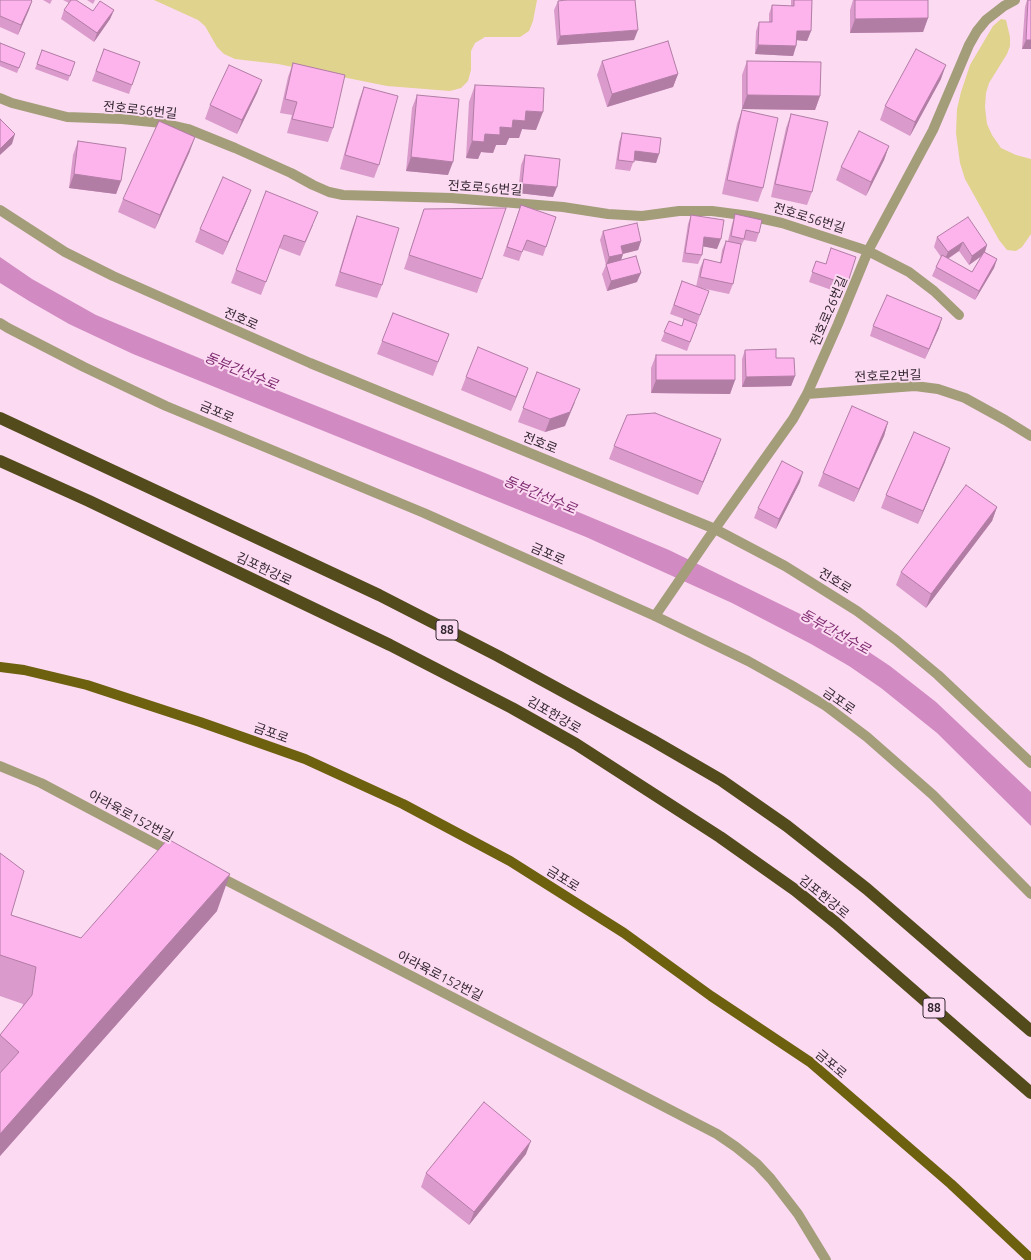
<!DOCTYPE html>
<html>
<head>
<meta charset="utf-8">
<style>
  body { margin:0 }
  canvas { display:block; background:#fbdaf2 }
</style>
</head>
<body>
<canvas width="1031" height="1260"></canvas>
<script>
const ctx = document.querySelector('canvas').getContext('2d');
ctx.lineJoin = 'round';
function fill(path, color) { ctx.fillStyle = color; ctx.fill(path, 'evenodd'); }
const shape = rows => new Path2D(rows.map(r => 'M' + r).join(''));
function stroke(path, color, width, dash) { ctx.strokeStyle = color; ctx.lineWidth = width; ctx.lineCap = dash ? 'butt' : 'round'; ctx.setLineDash(dash || []); ctx.stroke(path); }
function label(font, color, halo, rows, align = 'center') {
  ctx.font = font + ' Ubuntu,"Noto Sans KR",sans-serif'; ctx.lineWidth = 4; ctx.setLineDash([]); ctx.textBaseline = 'middle'; ctx.strokeStyle = halo; ctx.fillStyle = color; for (const [text, x, y, turn = 0] of rows) {
    ctx.save(); ctx.translate(x, y); ctx.rotate((+turn || 0) * Math.PI / 180); ctx.textAlign = isNaN(turn) ? turn : align; if (halo) ctx.strokeText(text, 0, 0); ctx.fillText(text, 0, 0); ctx.restore();
  }
}
const green = shape([
  [154,0,537,0,533,21,529,31,520,37,485,37,475,43,471,51,471,70,468,81,461,88,450,91,387,86,278,64,235,59,224,54,217,47,205,26,198,20],
  [1001,19,1006,20,1010,37,1010,46,1007,54,989,83,986,93,985,107,987,124,992,135,1001,148,1016,155,1031,159,1031,234,1022,247,1016,251,1007,250,999,240,965,179,960,163,956,133,957,109,961,92,970,65,993,26]
]);
const water = shape([
  [0,257,32,279,96,315,264,385,485,473,669,550,827,627,854,642,890,666,936,702,1031,792,1031,826,937,733,881,688,849,666,811,644,732,603,586,537,133,354,69,324,29,301,0,283]
]);
const minor = shape([
  [0,98,12,103,67,117,122,119,162,123,188,129,235,148,291,173,313,185,329,192,343,195,452,198,563,207,608,214,642,216,679,211,712,211,750,216,782,223,868,251,909,272,934,291,959,315],
  [0,210,65,252,113,276,310,363,715,529,785,566,857,611,896,640,938,675,1031,763],
  [0,323,8,328,84,367,166,406,424,513,655,616,748,661,791,685,826,706,867,737,933,795,1031,894],
  [807,394,915,386,938,389,965,398,1005,420,1031,436],
  [655,616,707,540,793,419,807,394,838,324,868,251,933,130,969,45,977,31,986,20,1004,6,1015,0],
  [0,766,41,783,173,853],
  [216,875,717,1134,736,1147,757,1164,771,1179,798,1214,826,1260]
]);
const major = shape([
  [0,667,24,670,87,685,200,722,305,759,403,804,510,861,624,933,711,996,810,1062,951,1184,1031,1259]
]);
const highway = shape([
  [0,418,379,595,498,656,652,740,721,780,787,826,867,889,1031,1031],
  [0,461,89,501,390,645,512,708,576,744,720,837,795,890,836,923,1031,1093]
]);
const wall = shape([
  [0,0,32,1,18,35,0,27],
  [43,0,52,0,50,4],
  [63,0,76,0,93,11,114,10,110,19,94,42,61,19,64,10,69,3],
  [87,0,95,0,93,4],
  [791,0,812,0,811,31,807,41,797,40,796,46,793,56,755,54,756,31,759,22,769,22,769,14,772,5,791,6],
  [853,0,928,0,928,18,923,32,850,33,850,10],
  [1027,0,1031,0,1031,49,1022,49,1025,7],
  [558,1,634,40,557,45,554,10],
  [0,43,25,53,17,73,0,66],
  [104,49,140,62,129,94,92,81],
  [42,50,75,62,68,81,35,69],
  [602,61,678,74,673,87,607,107,597,75],
  [747,61,820,96,815,110,742,109,742,75],
  [293,63,333,128,328,142,287,133,292,115,280,113,288,77],
  [941,79,910,136,880,120,885,106],
  [262,80,257,93,237,134,205,119,210,105],
  [475,85,536,130,522,129,519,138,509,138,506,145,496,145,493,153,481,152,478,159,466,158,469,102],
  [364,87,379,165,374,178,340,169,359,100],
  [417,95,448,175,406,171,412,108],
  [742,110,763,188,758,202,722,194,737,124],
  [791,114,812,192,807,205,771,197,786,128],
  [622,133,659,154,656,163,634,160,630,171,615,169,619,142],
  [78,141,121,181,116,194,69,188,73,155],
  [889,146,884,160,866,196,836,180,841,167],
  [190,151,155,229,118,212,123,199],
  [525,155,553,197,518,193,521,165],
  [251,190,246,203,223,255,195,242,200,229],
  [266,191,313,225,300,256,279,248,261,295,231,283],
  [521,205,556,217,543,256,523,250,519,261,503,256],
  [424,209,482,279,477,293,404,269],
  [735,214,759,233,756,242,744,240,740,248,733,284,729,294,696,287,700,268,704,259,720,263,722,250,726,241,728,241,732,224],
  [691,215,717,249,703,246,702,255,698,264,682,262,688,224],
  [357,216,382,285,377,298,335,286,352,229],
  [603,231,641,241,638,250,623,254,621,260,637,282,607,291,602,274,606,265,600,240],
  [937,237,987,245,985,252,997,259,994,268,975,300,932,276,936,267,941,257,934,247],
  [959,251,969,265,982,256,972,272,948,259],
  [856,257,843,294,809,282,816,261,826,264],
  [682,281,709,291,687,351,661,341,669,321,682,326,684,319,670,314],
  [393,313,449,334,433,376,377,354],
  [873,326,939,328,925,359,870,336],
  [745,350,776,358,795,376,791,386,742,387,742,359],
  [656,355,735,380,730,394,651,393,651,368],
  [528,368,511,411,461,390,466,377],
  [537,372,565,426,545,432,518,422],
  [888,422,884,436,854,502,818,486,823,473],
  [614,446,716,453,698,495,609,459],
  [945,462,918,524,881,508,886,495],
  [800,482,776,529,754,518,758,508],
  [997,507,992,521,926,608,896,585,901,572],
  [0,853,11,915,81,938,217,911,0,1156,0,1035,22,1008,23,1004,0,996],
  [526,1154,469,1225,421,1187,426,1173]
]);
const shadedWall = shape([
  [32,1,29,10,18,35,21,25],
  [114,10,110,19,94,42,97,33],
  [928,18,923,32,850,33,855,19],
  [638,30,634,40,557,45,560,36],
  [797,31,811,31,807,41,794,40],
  [1026,40,1031,40,1031,49,1022,49],
  [758,45,796,46,793,56,755,54],
  [946,65,941,79,910,136,915,122],
  [678,74,673,87,607,107,612,94],
  [262,80,257,93,237,134,242,120],
  [747,95,820,96,815,110,742,109],
  [526,111,543,112,536,130,522,129,519,138,509,138,506,145,496,145,493,153,481,152,478,159,466,158,472,141,513,120],
  [15,134,12,144,0,155,0,149],
  [195,137,190,151,155,229,160,215],
  [889,146,884,160,866,196,871,182],
  [635,151,659,154,656,163,632,160],
  [411,157,453,162,448,175,406,171],
  [74,174,121,181,116,194,69,188],
  [522,184,557,187,553,197,518,193],
  [251,190,246,203,223,255,228,242],
  [704,237,721,239,717,249,701,246],
  [641,241,638,250,618,255,621,246],
  [963,242,959,251,944,261,948,252],
  [987,245,984,254,969,265,972,256],
  [623,254,620,263,606,266,609,257],
  [997,259,994,268,975,300,979,291],
  [641,273,637,282,607,291,611,281],
  [942,318,939,328,925,359,929,349],
  [528,368,523,381,511,411,516,397],
  [795,376,791,386,742,387,746,377],
  [656,380,735,380,730,394,651,393],
  [575,402,565,426,545,432,550,419],
  [888,422,884,436,854,502,859,489],
  [721,439,716,453,698,495,703,482],
  [950,448,945,462,918,524,923,511],
  [803,472,800,482,776,529,779,519],
  [997,507,992,521,926,608,931,594],
  [230,874,217,911,0,1156,0,1134],
  [531,1141,526,1154,469,1225,474,1212]
]);
const building = shape([
  [0,0,31,0,32,1,21,25,0,16,0,0],
  [71,0,76,0,93,11,100,1,114,10,97,33,64,10,71,0],
  [566,0,635,0,638,30,560,36,558,1,566,0],
  [794,0,812,0,811,31,797,31,796,46,758,45,759,22,772,22,772,5,794,6,794,0],
  [855,0,928,0,928,18,855,19,855,0],
  [1028,0,1031,0,1031,40,1026,40,1028,0],
  [668,41,678,74,612,94,602,61,668,41],
  [0,43,25,53,19,68,0,61,0,43],
  [104,49,140,62,132,85,96,71,104,49],
  [916,49,946,65,915,122,885,106,916,49],
  [42,50,75,62,70,76,37,64,42,50],
  [747,61,821,62,820,96,747,95,747,61],
  [293,63,345,75,333,128,292,119,297,102,285,99,293,63],
  [229,65,262,80,242,120,210,105,229,65],
  [475,85,544,88,543,112,526,111,525,121,513,120,512,128,500,127,500,135,485,134,484,142,472,141,475,85],
  [364,87,398,96,379,165,345,155,364,87],
  [417,95,459,99,453,162,411,157,417,95],
  [742,110,778,118,763,188,727,180,742,110],
  [791,114,828,122,812,192,775,184,791,114],
  [0,119,15,134,0,149,0,119],
  [159,121,195,137,160,215,123,199,159,121],
  [859,131,889,146,871,182,841,167,859,131],
  [622,133,661,138,659,154,635,151,634,162,618,160,622,133],
  [78,141,126,148,121,181,74,174,78,141],
  [525,155,560,159,557,187,522,184,525,155],
  [223,177,251,190,228,242,200,229,223,177],
  [266,191,318,212,305,242,284,235,266,282,236,270,266,191],
  [521,205,556,217,546,247,527,240,522,252,507,247,521,205],
  [506,208,482,279,409,255,424,209,506,208],
  [735,214,762,220,759,233,746,230,744,239,731,236,735,214],
  [691,215,724,220,721,239,704,237,702,255,685,253,691,215],
  [357,216,399,228,382,285,340,272,357,216],
  [968,217,987,245,972,256,963,242,948,252,937,237,968,217],
  [637,223,641,241,621,246,623,254,609,257,603,231,637,223],
  [726,241,741,244,733,284,700,277,704,259,721,263,726,241],
  [831,248,856,257,847,285,812,272,816,261,826,264,831,248],
  [984,252,997,259,979,291,936,267,942,255,972,272,984,252],
  [636,256,641,273,611,281,606,264,636,256],
  [682,281,709,291,700,315,674,305,682,281],
  [887,295,942,318,929,349,873,326,887,295],
  [393,313,449,334,438,362,382,341,393,313],
  [684,319,697,324,690,342,664,332,669,321,682,326,684,319],
  [478,347,528,368,516,397,466,377,478,347],
  [776,349,776,358,794,358,795,376,746,377,745,350,776,349],
  [656,355,735,355,735,380,656,380,656,355],
  [537,372,580,389,570,412,550,419,523,408,537,372],
  [852,406,888,422,859,489,823,473,852,406],
  [655,413,721,439,703,482,614,446,627,415,655,413],
  [914,432,950,448,923,511,886,495,914,432],
  [782,461,803,472,779,519,758,508,782,461],
  [966,485,997,507,931,594,901,572,966,485],
  [168,839,230,874,0,1134,0,1073,19,1052,0,1035,32,995,36,967,0,955,0,853,24,871,11,915,81,938,168,839],
  [484,1102,531,1141,474,1212,426,1173,484,1102]
]);
const shields = [
  [447,630,22],
  [934,1008,22]
];
const shieldNames = [
  ["88",447,630],
  ["88",934,1008]
];
const streetNames = [
  ["전호로56번길",140,110,6],
  ["전호로56번길",485,188,4],
  ["전호로56번길",809,218,17],
  ["전호로26번길",829,311,-67],
  ["전호로",241,319,24],
  ["전호로2번길",888,376,-2],
  ["금포로",217,412,23],
  ["전호로",540,443,22],
  ["금포로",548,554,24],
  ["김포한강로",264,569,25],
  ["전호로",835,581,32],
  ["금포로",839,701,35],
  ["김포한강로",554,715,30],
  ["금포로",271,733,20],
  ["아라육로152번길",131,816,28],
  ["금포로",563,879,32],
  ["김포한강로",824,897,39],
  ["아라육로152번길",440,976,27],
  ["금포로",831,1064,40]
];
const waterNames = [
  ["동부간선수로",241,371,22],
  ["동부간선수로",540,495,23],
  ["동부간선수로",835,632,29]
];
fill(green, '#e0d38d');
fill(water, '#d28bc2');
stroke(minor, '#a39d79', 10);
stroke(major, '#6d600f', 10);
stroke(highway, '#534b1b', 12);
fill(wall, '#da9acb');
fill(shadedWall, '#b17da5');
fill(building, '#fdb3ec');
stroke(building, '#b17da5', 1);
for (const [x, y, w] of shields) { const box = new Path2D(); box.roundRect(x - w / 2, y - 10, w, 20, 3); ctx.fillStyle = '#fbdaf2'; ctx.fill(box); stroke(box, '#342831', 1); }
label('bold 12px', '#342831', null, shieldNames);
label('13px', '#342831', '#fbdaf2', streetNames);
label('italic 14px', '#802d72', '#fbdaf2', waterNames);
</script>
</body>
</html>
